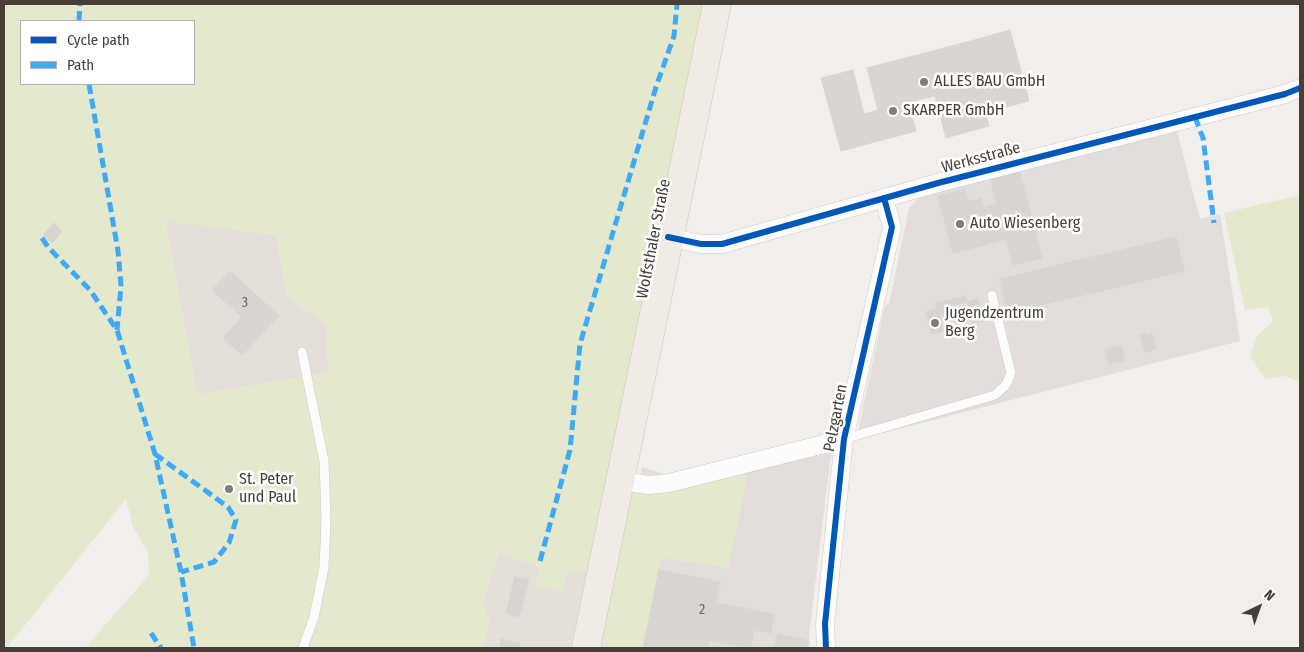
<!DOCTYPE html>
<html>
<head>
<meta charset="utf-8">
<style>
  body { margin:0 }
  #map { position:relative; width:1304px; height:652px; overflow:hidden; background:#f1eeec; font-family:"Fira Sans Condensed",sans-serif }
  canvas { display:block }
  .frame { position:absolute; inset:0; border:5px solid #473e38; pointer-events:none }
  .legend { position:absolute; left:20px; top:20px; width:175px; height:65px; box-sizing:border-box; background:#fff; border:1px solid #b5b2af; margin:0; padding:6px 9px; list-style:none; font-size:15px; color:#473e38 }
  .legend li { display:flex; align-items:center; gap:10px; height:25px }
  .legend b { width:25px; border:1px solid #b5b2af }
  .north { position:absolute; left:1234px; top:582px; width:50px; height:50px; -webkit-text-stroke:4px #fff; paint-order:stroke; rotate:42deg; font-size:14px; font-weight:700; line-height:20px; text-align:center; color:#473e38 }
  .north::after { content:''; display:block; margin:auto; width:18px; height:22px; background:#473e38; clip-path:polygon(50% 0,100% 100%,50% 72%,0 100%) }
</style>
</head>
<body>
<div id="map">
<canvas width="1304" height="652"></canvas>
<div class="frame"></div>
<ul class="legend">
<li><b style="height:6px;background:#0057b8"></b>Cycle path</li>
<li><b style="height:6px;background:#3fa9f5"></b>Path</li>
</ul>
<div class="north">N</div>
</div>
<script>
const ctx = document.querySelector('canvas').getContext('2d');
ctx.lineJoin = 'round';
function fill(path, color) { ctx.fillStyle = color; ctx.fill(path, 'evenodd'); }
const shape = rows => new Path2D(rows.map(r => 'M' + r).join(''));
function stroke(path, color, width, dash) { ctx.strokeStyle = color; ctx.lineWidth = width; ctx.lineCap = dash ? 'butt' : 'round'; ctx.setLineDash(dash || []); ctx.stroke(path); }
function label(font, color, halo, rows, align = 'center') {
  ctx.font = font + ' "Fira Sans Condensed",sans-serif'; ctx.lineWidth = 5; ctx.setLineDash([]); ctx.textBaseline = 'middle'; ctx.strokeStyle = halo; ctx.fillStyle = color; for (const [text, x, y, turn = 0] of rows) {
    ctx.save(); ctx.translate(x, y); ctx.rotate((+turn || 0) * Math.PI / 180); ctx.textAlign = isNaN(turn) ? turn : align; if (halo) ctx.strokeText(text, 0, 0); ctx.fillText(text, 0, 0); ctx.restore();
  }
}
const residential = shape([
  [165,220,276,235,287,296,327,325,328,373,197,395],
  [499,552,540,567,536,586,562,591,567,571,587,571,571,648,483,648,490,622,482,602]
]);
const industrial = shape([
  [1176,128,1200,219,1220,214,1240,341,856,440,885,305,889,304,909,208,921,195],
  [836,431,830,463,815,585,809,636,810,648,606,648,642,467,670,476]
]);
const green = shape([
  [4,4,706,4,610,478,670,476,748,455,745,489,728,568,661,558,643,648,571,648,587,572,567,571,562,591,536,586,540,567,499,552,482,601,490,622,483,648,85,648,149,575,148,552,133,527,126,499,7,648,4,648],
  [21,21,194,21,194,84,21,84],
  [165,221,276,235,287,296,327,325,328,373,197,395],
  [1300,195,1300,382,1285,376,1266,379,1250,357,1257,336,1273,322,1268,307,1245,310,1224,213]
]);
const building = shape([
  [1010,30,1029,101,986,112,967,42,1010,30],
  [967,42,989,126,946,138,935,96,878,110,867,68,967,42],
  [853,70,864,114,908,102,916,131,841,151,821,78,853,70],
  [1019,169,1042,258,1013,265,990,177,1019,169],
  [965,189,980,246,953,253,938,196,965,189],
  [981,198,984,208,997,204,1006,239,980,246,968,202,981,198],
  [54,223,62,231,52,243,43,235,54,223],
  [1176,237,1184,271,1008,313,1000,279,1176,237],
  [230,271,279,316,242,355,223,338,242,317,212,290,230,271],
  [966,296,967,302,953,305,954,311,939,315,936,303,966,296],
  [978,299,984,321,973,323,967,302,978,299],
  [938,309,943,331,932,334,926,312,938,309],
  [1146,333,1147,336,1152,334,1156,349,1145,352,1140,335,1146,333],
  [1121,346,1125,360,1109,364,1105,350,1121,346],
  [225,485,233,485,233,494,225,494,225,485],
  [659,570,720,582,716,603,774,614,771,633,754,630,751,648,709,640,707,648,643,648,659,570],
  [515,577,529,580,519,617,506,613,515,577],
  [778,634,809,641,807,648,775,648,778,634],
  [501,639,520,643,519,648,500,648,501,639]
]);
const service = shape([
  [302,352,324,461,326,520,324,567,314,617,303,648],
  [844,439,995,395,1006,385,1011,373,992,295]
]);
const minor = shape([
  [668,237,701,244,722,244,938,183,1285,94,1300,88],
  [621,481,649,485,669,483,844,439],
  [826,648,825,624,844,439,892,227,884,198]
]);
const primary = shape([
  [586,648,717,4]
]);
const quiet = shape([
  [79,21,80,4],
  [89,84,118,251,121,286,117,330],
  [1195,117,1203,138,1214,223],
  [42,238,48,247,90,290,117,330,155,454,181,572,194,648],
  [155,454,228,507,236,520,229,543,214,562,181,572],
  [540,561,570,450,580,344,656,87,674,36,677,4],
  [151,633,161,648]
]);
const cycleway = shape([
  [668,237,701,244,722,244,938,183,1285,94,1300,88],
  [826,648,825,624,844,439,892,227,884,198]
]);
const markers = [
  [924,82,5,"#827c77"],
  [893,111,5,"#827c77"],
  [960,224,5,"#827c77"],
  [935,323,5,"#827c77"],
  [229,489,5,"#827c77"]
];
const numberNames = [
  ["3",245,303],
  ["2",702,610]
];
const poiNames = [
  ["ALLES BAU GmbH",934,82],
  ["SKARPER GmbH",903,111],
  ["Auto Wiesenberg",970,224],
  ["Jugendzentrum",945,314],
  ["Berg",945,332],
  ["St. Peter",239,480],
  ["und Paul",239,498]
];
const streetNames = [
  ["Werksstraße",981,158,-15],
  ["Wolfsthaler Straße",654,239,-79],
  ["Pelzgarten",836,418,-79]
];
fill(residential, '#e5dfd9');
fill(industrial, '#e3dedc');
fill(green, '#e4e9cd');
fill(building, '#d9d5d3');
stroke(building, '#d9d5d2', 1);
stroke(service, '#cecac8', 10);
stroke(minor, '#cecac8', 19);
stroke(primary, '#d2c6ba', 29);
stroke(service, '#fdfcfc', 9);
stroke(minor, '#fdfcfc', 18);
stroke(primary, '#f0ebe5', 28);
stroke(quiet, '#3fa9f5', 5, [10, 5]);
stroke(cycleway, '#0057b8', 6);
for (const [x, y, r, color] of markers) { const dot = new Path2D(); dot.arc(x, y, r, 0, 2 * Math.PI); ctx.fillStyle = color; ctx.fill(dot); stroke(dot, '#fff', 2); }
label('14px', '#6d6560', null, numberNames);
label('16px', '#473e38', '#fff', poiNames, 'left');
label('16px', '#473e38', '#fff', streetNames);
</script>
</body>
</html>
